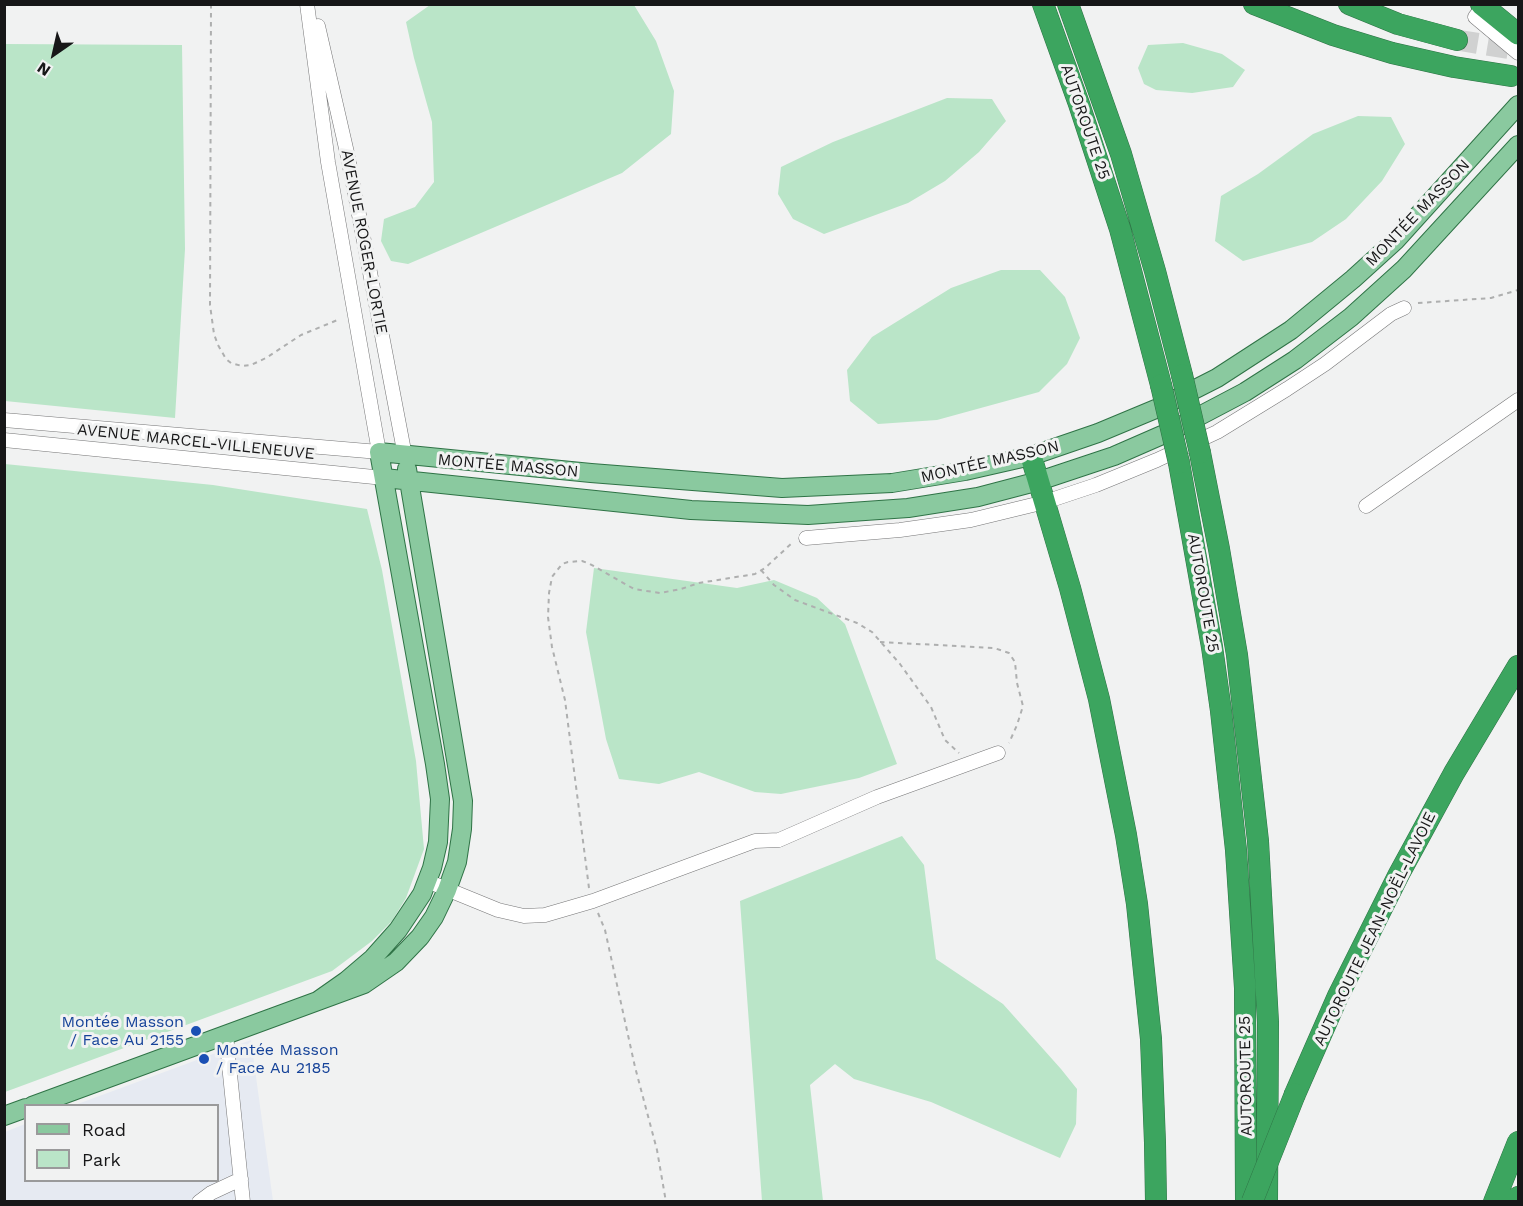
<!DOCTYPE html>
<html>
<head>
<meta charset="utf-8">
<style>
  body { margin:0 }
  #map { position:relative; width:1523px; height:1206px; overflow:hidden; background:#f1f2f2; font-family:"Work Sans",sans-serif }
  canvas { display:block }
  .frame { position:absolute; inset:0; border:6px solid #171718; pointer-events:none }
  .legend { position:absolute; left:24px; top:1104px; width:195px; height:78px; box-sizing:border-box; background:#f1f2f2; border:2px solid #9a9a9b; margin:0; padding:8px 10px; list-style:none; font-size:18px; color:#171718 }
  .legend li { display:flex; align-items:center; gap:12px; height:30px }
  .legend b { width:30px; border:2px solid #9a9a9b }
  .north { position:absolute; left:24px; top:24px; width:60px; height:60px; -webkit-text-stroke:4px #f1f2f2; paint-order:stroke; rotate:214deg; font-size:16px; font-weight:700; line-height:24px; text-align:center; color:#171718 }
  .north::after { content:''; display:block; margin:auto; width:21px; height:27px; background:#171718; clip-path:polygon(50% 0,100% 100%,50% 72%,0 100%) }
</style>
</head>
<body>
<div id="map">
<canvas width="1523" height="1206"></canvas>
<div class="frame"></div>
<ul class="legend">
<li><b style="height:8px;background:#8ac99f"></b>Road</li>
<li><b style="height:16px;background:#bae5c8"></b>Park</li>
</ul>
<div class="north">N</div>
</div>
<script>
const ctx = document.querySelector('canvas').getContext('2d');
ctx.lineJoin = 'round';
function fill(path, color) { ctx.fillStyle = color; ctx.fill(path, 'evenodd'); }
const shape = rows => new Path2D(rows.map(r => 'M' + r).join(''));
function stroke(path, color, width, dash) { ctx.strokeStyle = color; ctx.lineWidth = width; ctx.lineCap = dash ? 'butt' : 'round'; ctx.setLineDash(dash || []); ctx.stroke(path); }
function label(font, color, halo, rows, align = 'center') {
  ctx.font = font + ' "Work Sans",sans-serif'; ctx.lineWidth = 6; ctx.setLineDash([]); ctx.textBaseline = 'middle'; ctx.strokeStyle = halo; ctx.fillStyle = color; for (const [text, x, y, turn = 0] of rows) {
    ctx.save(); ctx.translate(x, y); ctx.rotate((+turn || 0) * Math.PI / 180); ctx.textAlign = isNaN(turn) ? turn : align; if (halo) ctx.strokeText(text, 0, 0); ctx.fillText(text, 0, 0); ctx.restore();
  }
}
const built = shape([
  [251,1040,273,1201,5,1202,5,1132,25,1124,26,1180,218,1180,218,1106,75,1105]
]);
const green = shape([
  [430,5,634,5,656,41,674,91,671,134,622,173,408,264,391,261,381,241,384,219,415,207,434,182,432,122,414,58,406,22],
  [1183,43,1222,54,1245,70,1233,87,1192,93,1156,90,1144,84,1138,68,1148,45],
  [5,44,182,45,185,249,175,418,5,401],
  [947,98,992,99,1006,121,979,152,945,181,908,203,824,234,793,219,778,194,781,167,833,142],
  [1358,116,1391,117,1405,144,1382,181,1346,219,1312,242,1243,261,1215,241,1221,196,1258,174,1313,134],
  [1001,270,1040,270,1065,297,1080,338,1067,364,1039,392,937,420,878,424,850,401,847,370,872,337,951,288],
  [5,464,213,485,367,509,382,570,416,761,424,849,406,898,392,921,372,941,332,971,5,1092],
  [594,568,737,588,774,580,817,598,845,624,897,764,859,778,781,794,755,792,699,772,659,784,619,779,606,739,586,632],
  [902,836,924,865,936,959,1003,1004,1061,1069,1077,1089,1076,1124,1060,1158,931,1102,854,1079,835,1064,810,1085,823,1201,762,1201,740,901]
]);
const highwayTunnel = shape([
  [1457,40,1518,50]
]);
const path = shape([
  [211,4,210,305,214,334,218,345,226,359,231,363,242,366,251,365,266,358,301,335,340,319],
  [1418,303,1491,298,1518,290],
  [761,570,774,585,795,600,857,623,872,632,900,664,931,707,945,740,959,753],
  [880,642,994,648,1009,653,1015,662,1017,683,1023,706,1017,725,1009,743],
  [589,888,565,700,552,647,548,617,549,593,552,577,562,564,568,562,582,561,590,564,634,589,660,593,681,589,699,583,755,574,765,568,792,543],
  [598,913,605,930,635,1067,657,1150,666,1202]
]);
const minor = shape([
  [1483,6,1475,17,1518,53],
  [318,26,348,157,405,456],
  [4,420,379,452,328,162,307,4],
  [4,440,384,478],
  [1366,506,1518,400],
  [806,538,900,530,971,520,1045,502,1096,485,1157,460,1217,432,1287,389,1325,364,1391,314,1404,308],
  [427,881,498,910,524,916,545,915,593,901,755,841,779,840,877,797,998,753],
  [226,1035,243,1202],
  [199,1202,211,1193,241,1179]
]);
const major = shape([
  [384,478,691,510,808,515,908,508,978,497,1039,481,1114,456,1169,432,1245,392,1295,360,1351,317,1404,269,1518,145],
  [319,1000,346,981,373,958,398,930,422,894,432,868,438,842,440,799,435,764,379,452,591,473,782,488,892,483,965,471,1031,456,1098,433,1158,408,1217,378,1291,330,1353,279,1396,240,1518,105],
  [32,1106,364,984,396,962,420,937,434,917,447,890,457,862,462,829,463,801,407,469],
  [4,1116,26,1108]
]);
const highway = shape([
  [1043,4,1079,104,1120,229,1161,385],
  [1068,4,1121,154,1155,271,1182,375],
  [1254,4,1333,35,1392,53,1454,67,1511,76],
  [1349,4,1398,24,1457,40],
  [1481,4,1518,34],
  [1200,453,1219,549,1237,655,1258,841,1268,1022,1267,1202],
  [1031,456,1070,588,1099,699,1126,835,1137,904,1151,1039,1155,1143,1156,1202],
  [1179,463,1212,647,1221,711,1236,850,1245,988,1246,1202],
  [1295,1094,1338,996,1399,874,1454,773,1518,666],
  [1494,1202,1518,1142],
  [1516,1202,1518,1197]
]);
const highwayBridge = shape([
  [1182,375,1200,453],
  [1161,385,1179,463],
  [1252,1202,1295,1094]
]);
const markers = [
  [196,1031,6,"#1a4fb4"],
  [204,1059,6,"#1a4fb4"]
];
const streetNames = [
  ["AUTOROUTE 25",1085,122,71],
  ["MONTÉE MASSON",1418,213,-46],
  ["AVENUE ROGER-LORTIE",364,242,79],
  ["AVENUE MARCEL-VILLENEUVE",196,442,6],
  ["MONTÉE MASSON",990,462,-13],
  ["MONTÉE MASSON",508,466,5],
  ["AUTOROUTE 25",1203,593,80],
  ["AUTOROUTE JEAN-NOËL-LAVOIE",1375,929,-64],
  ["AUTOROUTE 25",1246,1076,-91]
];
const transitNames = [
  ["Montée Masson",184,1022],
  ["/ Face Au 2155",184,1040],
  ["Montée Masson",216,1050,"left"],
  ["/ Face Au 2185",216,1068,"left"]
];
fill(built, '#e6eaf2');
fill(green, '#bae5c8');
stroke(highwayTunnel, '#d0d1d1', 21, [21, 10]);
stroke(minor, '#767677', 15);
stroke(major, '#2f7346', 20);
stroke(highway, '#2f7346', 22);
stroke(path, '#aeafaf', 2, [4.5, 4.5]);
stroke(minor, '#fff', 14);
stroke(major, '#8ac99f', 18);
stroke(highway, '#3ca55f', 21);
stroke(highwayBridge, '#2f7346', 22, []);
stroke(highwayBridge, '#3ca55f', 21);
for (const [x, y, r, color] of markers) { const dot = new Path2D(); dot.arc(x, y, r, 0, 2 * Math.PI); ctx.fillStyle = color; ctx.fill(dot); stroke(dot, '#f1f2f2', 2); }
label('16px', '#171718', '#f1f2f2', streetNames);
label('16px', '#164399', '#f1f2f2', transitNames, 'right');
</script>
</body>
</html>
